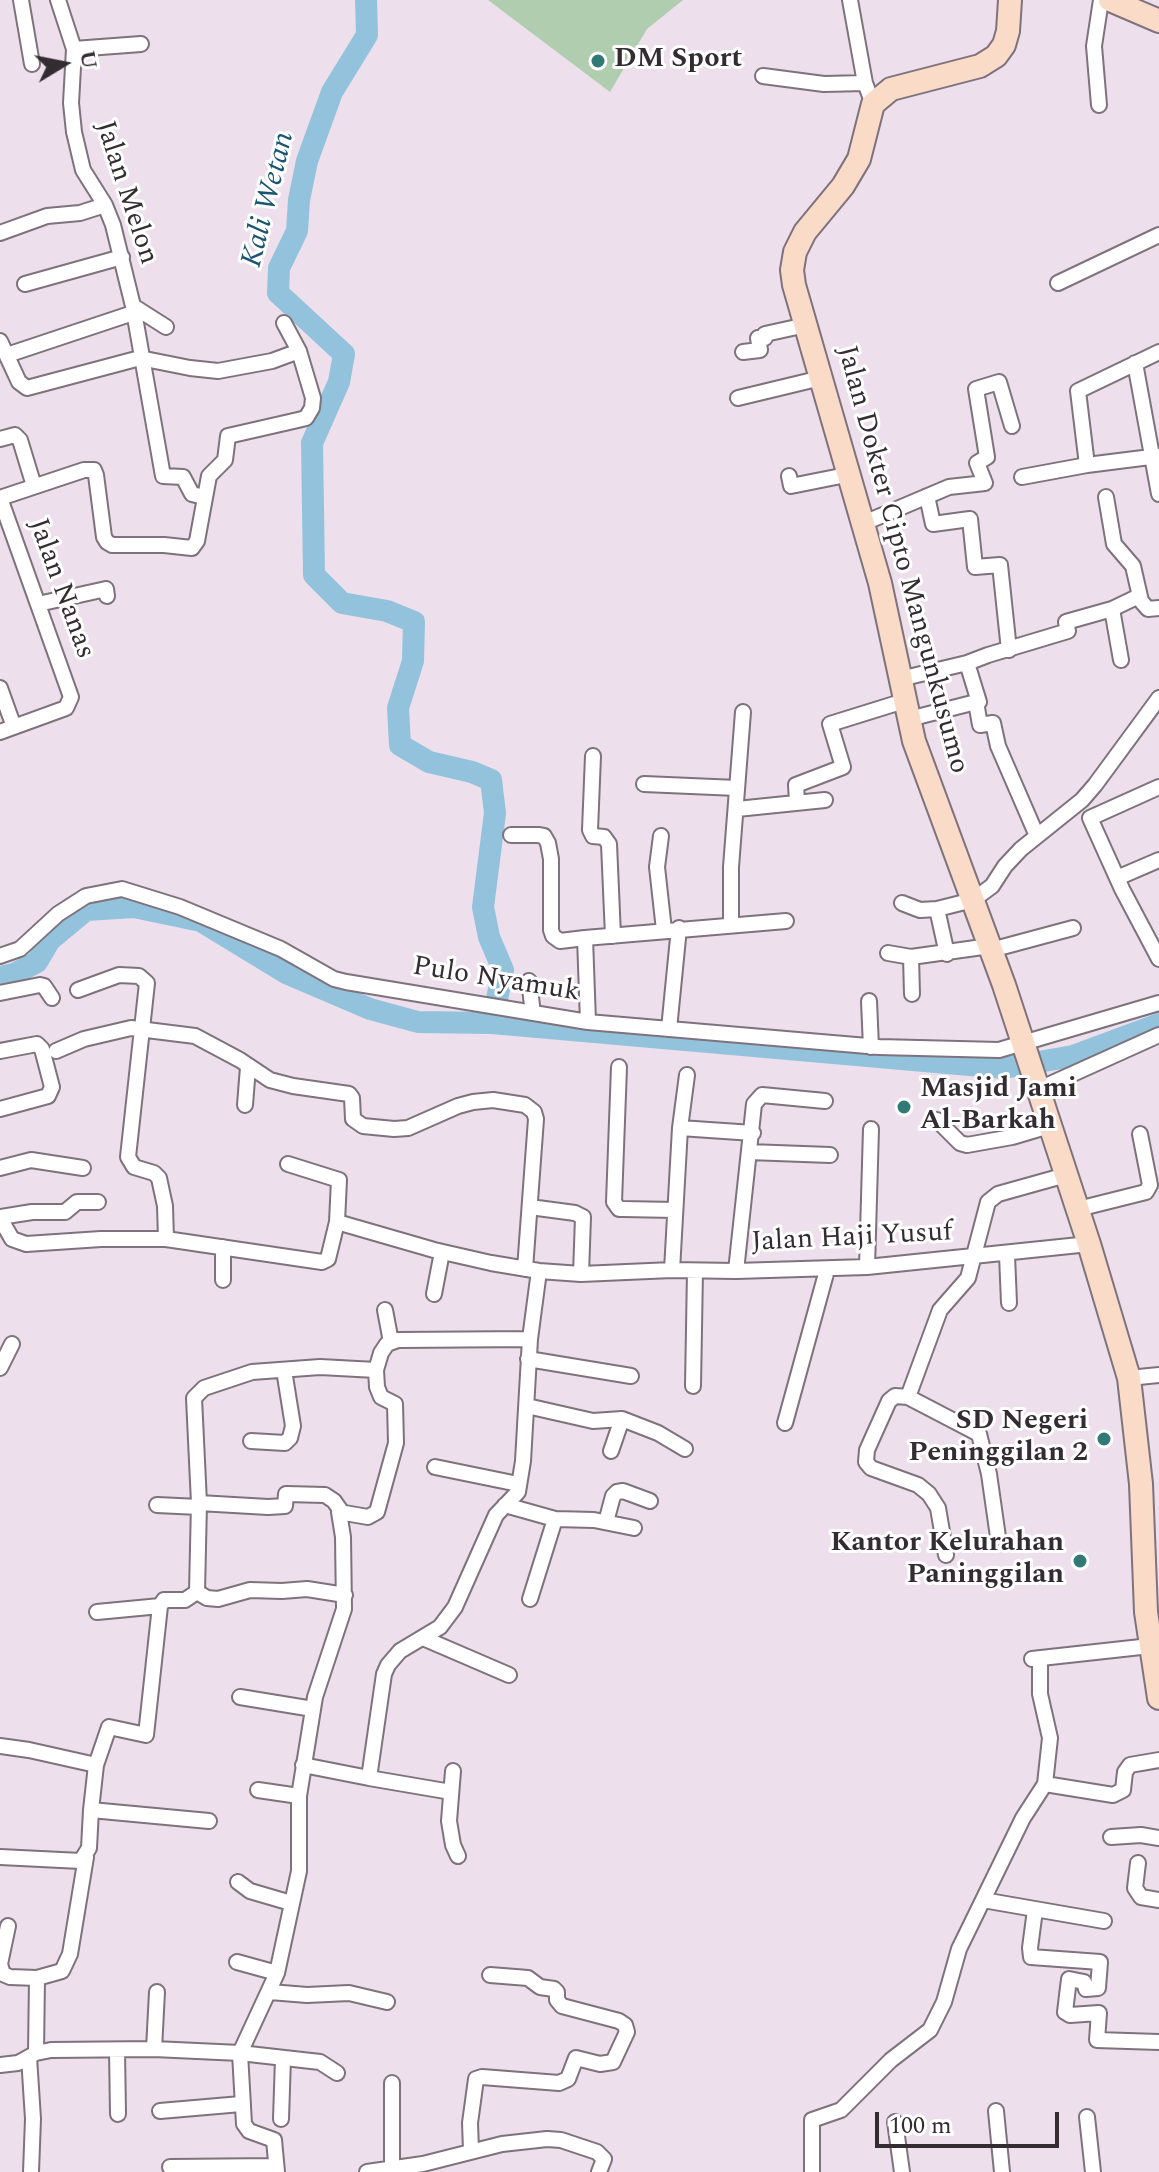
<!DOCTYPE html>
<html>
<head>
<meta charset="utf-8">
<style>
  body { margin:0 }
  #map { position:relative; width:1159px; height:2172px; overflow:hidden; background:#eddfeb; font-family:Spectral,serif }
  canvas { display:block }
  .north { position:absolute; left:24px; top:24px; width:80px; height:80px; -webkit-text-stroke:6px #fff; paint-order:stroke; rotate:80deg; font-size:22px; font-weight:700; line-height:32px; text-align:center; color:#332d32 }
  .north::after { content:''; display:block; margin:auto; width:28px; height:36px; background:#332d32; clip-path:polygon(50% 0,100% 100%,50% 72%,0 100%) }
  .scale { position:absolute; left:875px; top:2112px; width:184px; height:36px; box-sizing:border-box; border:4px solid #332d32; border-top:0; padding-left:10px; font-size:24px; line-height:28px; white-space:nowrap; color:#332d32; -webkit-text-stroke:6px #fff; paint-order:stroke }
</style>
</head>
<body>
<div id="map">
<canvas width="1159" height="2172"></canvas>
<div class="north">U</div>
<div class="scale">100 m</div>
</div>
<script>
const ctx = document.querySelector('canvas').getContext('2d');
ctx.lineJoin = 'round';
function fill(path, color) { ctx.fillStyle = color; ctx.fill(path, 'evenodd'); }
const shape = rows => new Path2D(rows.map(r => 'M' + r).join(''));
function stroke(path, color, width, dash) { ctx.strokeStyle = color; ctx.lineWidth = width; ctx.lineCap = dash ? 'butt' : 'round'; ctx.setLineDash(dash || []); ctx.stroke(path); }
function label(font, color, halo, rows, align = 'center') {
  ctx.font = font + ' Spectral,serif'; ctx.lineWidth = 6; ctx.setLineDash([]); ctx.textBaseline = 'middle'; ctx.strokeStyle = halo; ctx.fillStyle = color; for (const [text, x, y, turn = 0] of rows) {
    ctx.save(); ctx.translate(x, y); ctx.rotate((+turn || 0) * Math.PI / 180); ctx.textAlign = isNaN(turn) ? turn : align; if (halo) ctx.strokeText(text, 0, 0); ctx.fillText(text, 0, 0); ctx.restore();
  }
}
const green = shape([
  [488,0,683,0,647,29,610,92]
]);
const river = shape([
  [366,0,367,35,332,92,307,161,299,200,297,231,279,268,278,293,344,354,339,382,312,443,314,575,342,603,387,611,414,622,413,661,398,708,400,745,429,762,472,772,491,780,495,813,483,907,489,937,503,970,492,1023],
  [0,977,14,974,37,962,50,940,86,910,134,907,201,921,288,974,370,1009,418,1022,492,1023,1004,1068,1073,1056,1159,1024]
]);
const minor = shape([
  [21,0,32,64],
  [58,0,74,49,71,103,74,132,83,170,105,205,113,225,133,306,166,327],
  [850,0,865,83,873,104],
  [74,49,141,44],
  [763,76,824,84,865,83],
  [1099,105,1094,46,1101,0],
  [0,233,47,216,80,213,105,205],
  [1058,283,1159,235],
  [25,284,122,257],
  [133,306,163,476,183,477,192,494,204,497],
  [0,341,19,382,27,388,140,358,190,368,218,371,272,361,299,351],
  [743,352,760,350,758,338,765,338,765,334,806,325],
  [7,355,133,313],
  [1135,363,1159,494],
  [738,398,821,378],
  [0,439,15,435,20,440,34,486],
  [1087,465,1078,391,1159,352],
  [789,476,791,486,851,474],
  [1022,477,1087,465,1159,456],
  [927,496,933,524,970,519,975,567,1000,565,1009,650],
  [1106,497,1114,544,1133,566,1141,601,1148,609,1159,608],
  [0,498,84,470,94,470,96,475,104,537,107,542,112,545,164,545,192,548,197,541,209,476,225,460,228,436,298,420,306,418,312,408,313,398,299,351,284,323],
  [0,498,71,697,66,708,0,732],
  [864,523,949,487,985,483,977,463,987,457,976,389,999,382,1012,426],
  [38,604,106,589,107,596],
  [1112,609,1121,660],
  [967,663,979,702,976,702],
  [900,679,967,663,988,655,1068,631,1066,622,1112,609,1139,596],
  [0,688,14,727],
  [909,719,976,702,980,725,993,723,998,746,1037,836],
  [593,756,590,830,593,836,604,837,609,844,613,936],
  [644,784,737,788],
  [1159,787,1090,818,1122,889,1159,959],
  [797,801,796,785,843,767,830,724,904,701],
  [737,809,825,800],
  [511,835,538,835,544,836,548,843,551,859,551,930,553,936,560,941,585,938,588,1022],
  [661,836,657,867,664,930],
  [1117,878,1159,860],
  [902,903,920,910,937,909,973,900,992,886,1005,866,1021,849,1082,800,1095,785,1159,698],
  [937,909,947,954],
  [731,924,731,867,743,712],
  [585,938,786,921],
  [991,950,1073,928],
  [888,953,911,957,990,946],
  [0,956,20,949,58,914,86,896,122,889,180,907,281,949,334,979,346,982,588,1022,879,1047,999,1050,1159,1003],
  [911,957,912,994],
  [529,981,533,1013],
  [78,990,119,975,139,976,147,983,128,1157,134,1167,154,1173,159,1178,165,1206,166,1239],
  [0,993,40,985,44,986,52,998],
  [869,1001,871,1047],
  [669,1029,679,928],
  [0,1051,37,1044,42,1049,52,1087,48,1096,0,1109],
  [56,1051,84,1039,131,1028,195,1036,240,1060,270,1080,293,1086,349,1094,352,1098,353,1119,363,1126,394,1129,408,1128,458,1106,473,1102,493,1100,525,1105,534,1112,536,1119,525,1269],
  [619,1067,614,1202,619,1209,623,1209,675,1210],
  [1037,1090,1159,1035],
  [245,1105,248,1067],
  [937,1120,960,1143,967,1145,1012,1137,1049,1126],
  [680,1128,753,1133],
  [749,1152,830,1155],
  [288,1164,339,1180,337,1222,328,1259,322,1262],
  [0,1168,31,1160,83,1168],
  [530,1207,575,1213,583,1217,581,1274],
  [1078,1209,1146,1192,1150,1185,1140,1134],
  [0,1217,32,1212,65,1212,77,1202,98,1202],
  [0,1218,12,1239,26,1244,101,1239,166,1239,322,1262],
  [337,1222,434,1250,491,1263,539,1271,581,1274,672,1270,736,1271,867,1267,1089,1244],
  [223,1247,223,1280],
  [1007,1255,1009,1303],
  [867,1267,871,1129],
  [672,1270,680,1128,687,1075],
  [736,1271,754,1104,762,1095,825,1101],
  [434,1294,442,1252],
  [385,1310,391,1342],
  [528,1359,631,1376],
  [0,1368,12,1344],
  [1129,1378,1159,1375],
  [693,1386,695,1271],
  [908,1397,940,1310,968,1278,988,1202,998,1194,1066,1175],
  [527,1406,593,1421,622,1419,658,1433,685,1449],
  [785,1423,827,1270],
  [251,1441,285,1443,290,1438,293,1426,284,1370],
  [611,1451,622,1419],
  [435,1467,518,1484],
  [199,1503,268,1507,285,1506,286,1494,325,1495,334,1501,341,1511],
  [157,1505,199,1507],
  [505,1505,555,1519,594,1520,634,1528],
  [606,1522,613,1496,617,1492,623,1491,650,1501],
  [946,1555,938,1508,929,1494,918,1485,871,1468,866,1462,867,1450,889,1401,895,1396,908,1397,979,1434,989,1474,998,1537],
  [197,1592,207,1598,218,1599,250,1590,282,1591,307,1589,345,1595],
  [530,1599,555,1519],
  [97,1612,160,1606],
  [423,1638,509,1675],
  [1032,1659,1150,1646],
  [240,1697,313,1709],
  [0,1746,29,1750,96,1765],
  [303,1765,369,1778,384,1674,388,1665,400,1651,440,1627,455,1607,496,1515,518,1492,523,1461,530,1339,539,1271],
  [453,1771,449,1821,453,1845,458,1856],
  [369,1778,451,1792],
  [1045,1784,1113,1795,1123,1790,1125,1772,1130,1765,1159,1760],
  [258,1790,299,1796],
  [91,1810,96,1765,109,1727,146,1735,160,1606,164,1600,185,1600,197,1592,199,1503,194,1398,204,1388,252,1372,320,1367,376,1370],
  [1111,1837,1141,1835,1159,1838],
  [0,1857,81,1861,89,1848,91,1810,209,1821],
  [1138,1863,1135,1888,1141,1897,1159,1900],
  [238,1882,250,1891,291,1903],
  [983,1900,1104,1921],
  [1035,1910,1030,1948,1031,1957,1100,1962,1098,1988,1086,1989,1084,1982,1069,1979,1065,2012,1070,2015,1099,2013,1097,2040,1159,2042],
  [8,1926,0,1964,3,1974,10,1977,37,1978,62,1971,70,1954,86,1857],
  [237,1962,277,1973],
  [270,1992,307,1995,349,1993,387,2002],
  [154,2049,157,1992],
  [117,2050,118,2114],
  [36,2053,37,1978],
  [240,2053,277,1973,299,1871,299,1796,315,1697,344,1609,343,1537,339,1512,368,1517,377,1512,396,1443,395,1404,381,1397,377,1387,376,1370,381,1353,387,1344,398,1340,530,1339],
  [240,2053,244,2124,249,2131,274,2140,277,2172],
  [29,2057,33,2119,31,2172],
  [0,2065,18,2063,36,2053,51,2050,154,2049,240,2053,320,2062,337,2073],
  [392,2083,392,2167],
  [160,2111,241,2104],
  [996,2111,1002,2172],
  [1087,2117,1093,2172],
  [281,2119,283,2058],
  [895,2122,902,2172],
  [471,2150,470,2123,476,2079,482,2077,559,2083,568,2079,576,2058,600,2064,613,2062,627,2032,625,2025,619,2021,562,2006,557,2000,557,1992,554,1989,540,1987,528,1978,490,1975],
  [170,2167,276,2166],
  [367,2172,423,2164,502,2144,547,2139,561,2140,597,2152,604,2159,599,2172],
  [812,2172,812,2120,841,2110,891,2060,930,2030,944,2002,959,1949,1023,1818,1045,1784,1050,1738,1040,1694,1040,1658]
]);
const secondary = shape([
  [1010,0,1008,31,1004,45,996,56,980,66,891,89,873,104,859,159,843,186,805,232,795,252,792,270,794,285,880,583,914,741,1004,985,1089,1244,1129,1378,1141,1484,1146,1612,1159,1698],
  [1110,0,1159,21]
]);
const markers = [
  [598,61,8,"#307975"],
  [904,1107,8,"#307975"],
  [1104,1439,8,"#307975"],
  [1080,1561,8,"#307975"]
];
const poiNames = [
  ["DM Sport",614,61],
  ["Masjid Jami",920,1091],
  ["Al-Barkah",920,1123],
  ["SD Negeri",1088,1423,"right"],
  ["Peninggilan 2",1088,1455,"right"],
  ["Kantor Kelurahan",1064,1545,"right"],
  ["Paninggilan",1064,1577,"right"]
];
const streetNames = [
  ["Jalan Melon",125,193,72],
  ["Jalan Dokter Cipto Mangunkusumo",901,560,75],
  ["Jalan Nanas",60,589,70],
  ["Pulo Nyamuk",496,981,9],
  ["Jalan Haji Yusuf",852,1239,-3]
];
const waterNames = [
  ["Kali Wetan",270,200,-76]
];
fill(green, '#b0ceaf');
stroke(river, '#93c3dc', 22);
stroke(minor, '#7e727d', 18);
stroke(secondary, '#7e727d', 26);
stroke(minor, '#fff', 14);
stroke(secondary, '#f9dbc8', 22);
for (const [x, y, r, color] of markers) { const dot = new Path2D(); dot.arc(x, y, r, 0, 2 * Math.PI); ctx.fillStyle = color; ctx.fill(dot); stroke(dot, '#fff', 3); }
label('bold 28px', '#332d32', '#fff', poiNames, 'left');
label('28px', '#332d32', '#fff', streetNames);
label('italic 30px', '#1a556f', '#fff', waterNames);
</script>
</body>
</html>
